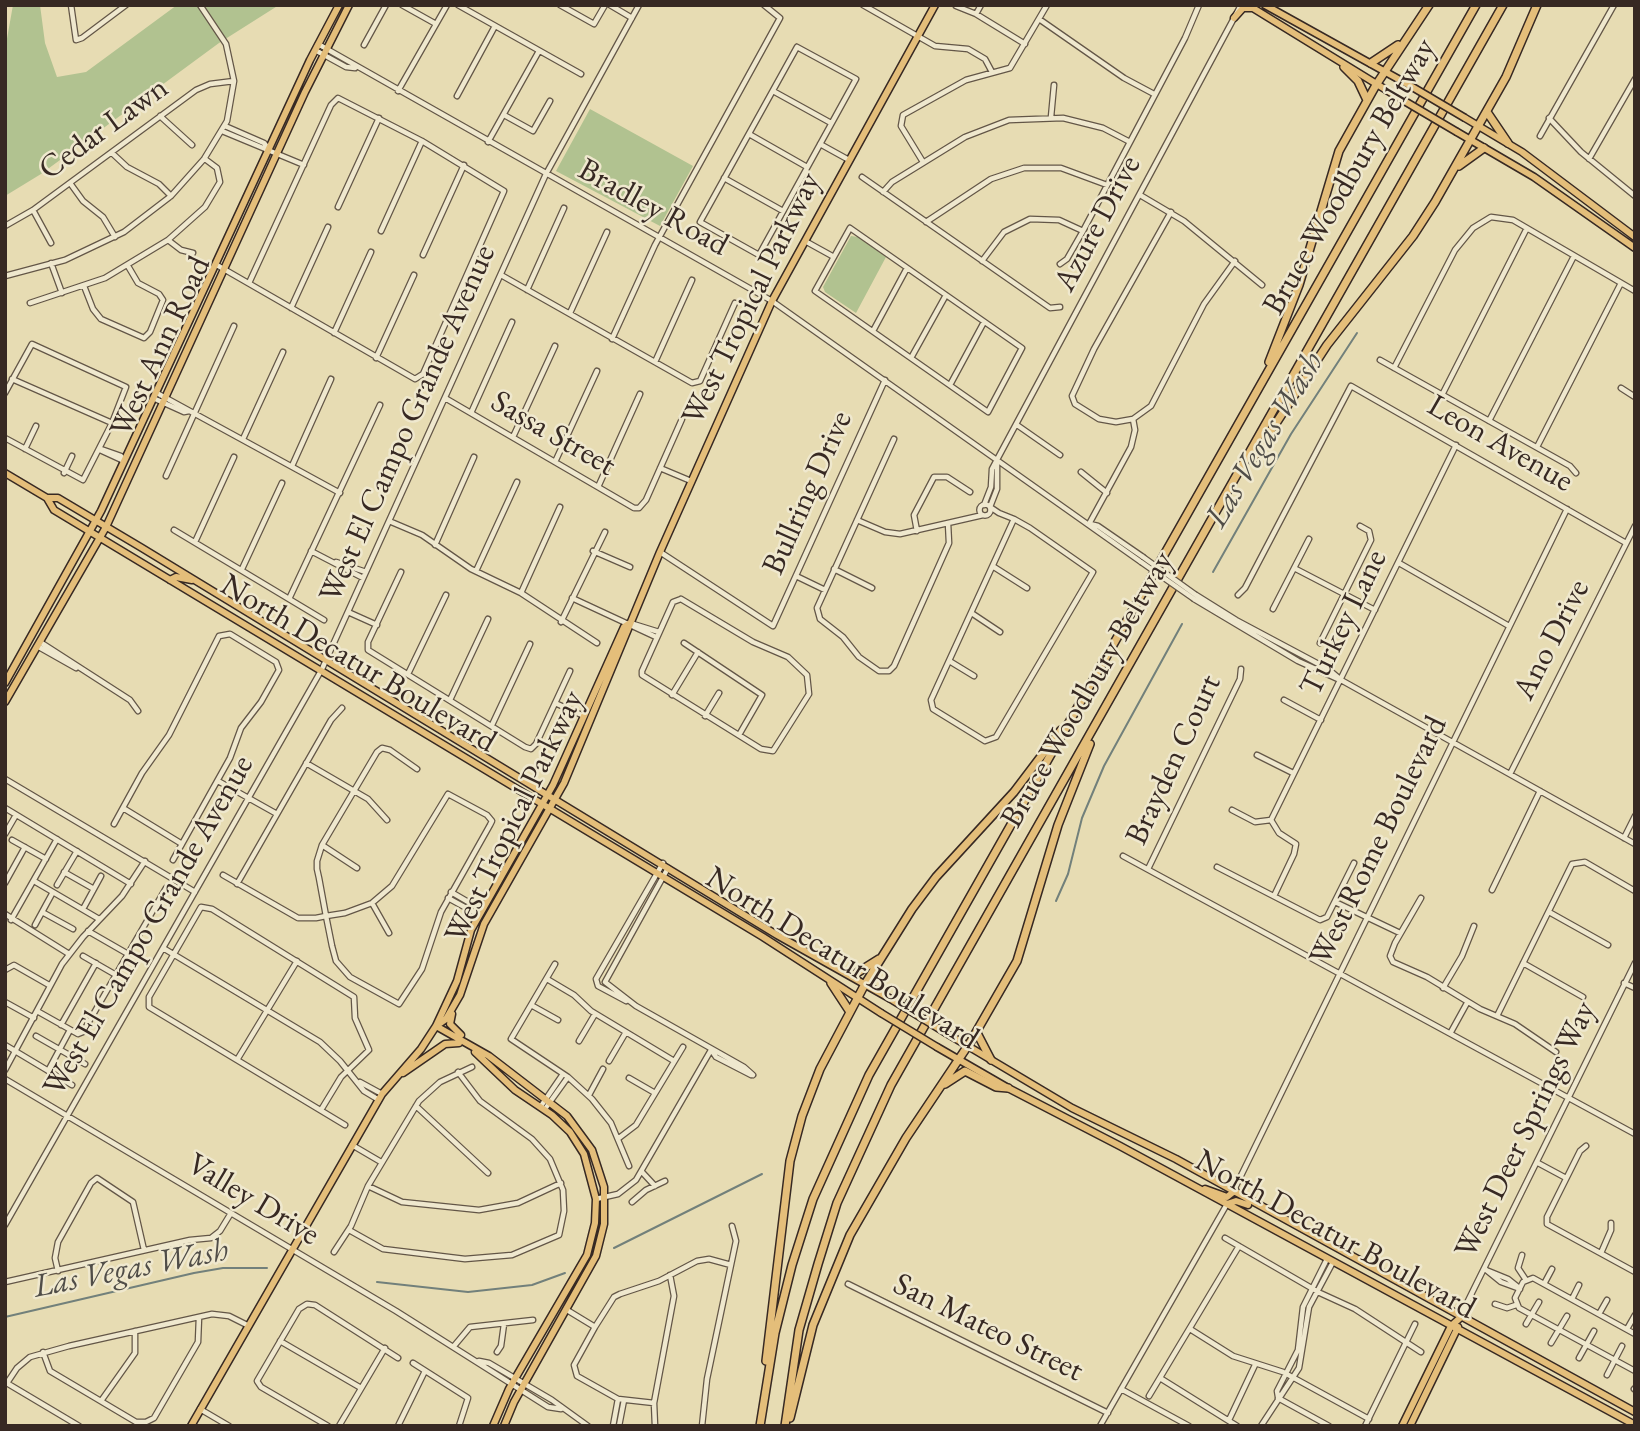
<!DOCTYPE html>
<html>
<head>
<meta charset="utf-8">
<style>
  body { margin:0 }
  #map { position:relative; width:1640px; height:1431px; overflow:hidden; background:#e7dcb3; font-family:"EB Garamond",serif }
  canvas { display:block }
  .frame { position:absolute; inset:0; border:7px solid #372923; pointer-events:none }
</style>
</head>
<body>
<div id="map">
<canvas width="1640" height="1431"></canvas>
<div class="frame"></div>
</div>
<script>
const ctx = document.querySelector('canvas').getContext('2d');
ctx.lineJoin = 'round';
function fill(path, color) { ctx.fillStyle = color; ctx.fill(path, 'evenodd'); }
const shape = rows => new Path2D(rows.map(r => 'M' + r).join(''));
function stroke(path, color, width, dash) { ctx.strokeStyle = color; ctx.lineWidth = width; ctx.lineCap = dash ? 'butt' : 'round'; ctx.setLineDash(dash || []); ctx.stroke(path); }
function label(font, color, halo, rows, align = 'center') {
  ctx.font = font + ' "EB Garamond",serif'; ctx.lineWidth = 5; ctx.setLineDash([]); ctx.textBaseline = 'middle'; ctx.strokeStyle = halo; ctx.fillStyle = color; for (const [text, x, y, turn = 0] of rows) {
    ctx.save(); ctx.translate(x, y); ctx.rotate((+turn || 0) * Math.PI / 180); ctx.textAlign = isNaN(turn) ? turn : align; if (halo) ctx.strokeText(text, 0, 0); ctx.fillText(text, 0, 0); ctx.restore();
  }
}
const green = shape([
  [13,5,40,5,45,43,57,77,86,72,177,5,279,5,219,43,41,174,5,196,5,50],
  [590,109,693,166,660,226,556,171],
  [851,236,858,237,886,257,856,313,825,292,823,287]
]);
const stream = shape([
  [1213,572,1291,434,1357,333],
  [1056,901,1068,874,1082,818,1104,766,1182,624],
  [614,1248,762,1174],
  [377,1282,468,1292,532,1285,565,1273],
  [5,1317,194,1273,223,1268,267,1268]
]);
const minor = shape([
  [71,5,76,40,82,38,126,5],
  [402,5,436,24],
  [458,5,581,74],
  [560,5,594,24,605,5],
  [610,5,632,18],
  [863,5,935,46,968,49,985,59,992,72],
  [956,6,976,14,1025,44],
  [976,14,981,5],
  [1039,19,1124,78,1154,94],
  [318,44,772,301,1141,562],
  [364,45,386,5],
  [797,47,856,79,759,255,700,222,797,47],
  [315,50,346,67,355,68],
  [398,91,447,5],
  [773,91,831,123],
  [457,96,495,26],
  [504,115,533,131,550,101],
  [160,116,192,145],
  [1051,117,1054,85],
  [1549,118,1581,152,1635,196],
  [225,126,264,143,268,148],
  [222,131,304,165],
  [749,134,807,167],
  [1540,136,1614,5],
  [488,142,539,51],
  [820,144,849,160],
  [112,153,127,167,159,184,171,196],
  [1589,159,1635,79],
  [923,162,901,126,903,115,966,80,1010,68,1047,5],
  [862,177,1050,308,1060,307],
  [724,178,783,211],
  [70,183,83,201,103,217,115,237],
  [883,192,892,182,965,137,1009,120,1063,118,1103,128,1130,142],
  [1140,195,1184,221,1262,285],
  [338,207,379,118],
  [33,210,51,243],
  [1171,212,1094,349,1072,396,1075,404,1099,419,1116,422,1133,419,1151,406,1204,304,1235,261],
  [926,222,991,179,1024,168,1061,168,1107,185],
  [5,226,33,210,196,90,210,84,234,81],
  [850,228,1022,348,988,412,815,291,850,228],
  [381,231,422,141],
  [168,240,181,250,193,253],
  [805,241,834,257],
  [423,255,464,165],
  [982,261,1004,232,1030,219,1059,220,1083,231],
  [51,263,62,293],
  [215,264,415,379,423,374,504,191,422,141,338,98,331,105,249,283],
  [1060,264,1067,259,1083,231,1185,38,1199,5],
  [501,275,692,383,700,381,735,303],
  [5,276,65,260,124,232,171,196,204,159,227,121,234,81,226,44,200,5],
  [84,286,93,309,101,319,144,338,150,332,163,300,159,294,138,283,128,266],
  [527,290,564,208],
  [30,303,105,278,168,240,205,207,220,182,217,168,205,159],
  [291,308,328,227],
  [570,313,607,232],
  [873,331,907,268],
  [334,333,371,252],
  [612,339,655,245,780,18,764,5],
  [376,358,414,275],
  [911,358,946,295],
  [1380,360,1570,466,1576,473],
  [655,362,692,280],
  [1394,368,1455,250,1473,228,1491,217,1513,220,1635,291],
  [12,379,112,423],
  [950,385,984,322],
  [1621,388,1635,397],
  [155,392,340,493],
  [5,393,32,344,126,387,112,423,83,480,5,438],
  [1442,395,1527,228],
  [153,398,184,412,189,411],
  [445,398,634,508,639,508,646,500,682,419],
  [471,413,512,322],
  [1489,421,1574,256],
  [1017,425,1060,455],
  [513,437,555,346],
  [243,439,283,352],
  [894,439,817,608,820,619,843,637,859,657,879,671,889,671,894,666,949,543,948,523],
  [1537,447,1621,283],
  [25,449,36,426],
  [101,449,121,456,124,461],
  [100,450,124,461],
  [555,462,597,371],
  [997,465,997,489,990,507,999,513,1014,519,1030,528,1093,572,996,737,985,741,933,709,931,700,1014,519],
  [292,466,331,379],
  [660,468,691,481],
  [1081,472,1107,493],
  [64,473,72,456],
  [166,476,234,326],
  [598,487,640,394],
  '979.5 510a5.5 5.5 0 1 1 11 0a5.5 5.5 0 1 1-11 0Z',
  [984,505,991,487,992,469,1241,5],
  [857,520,885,532,900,534,983,515],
  [389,521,422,535,471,569,521,593,597,643],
  [1089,524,1131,447,1135,430,1133,419],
  [1090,524,1098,526,1143,557],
  [174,530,324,620],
  [917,531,914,515,934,477,947,477,970,492],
  [195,542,234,457],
  [435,545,474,457],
  [311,551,363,578],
  [593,551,630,567],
  [660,552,773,626,885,380],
  [336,562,366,572],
  [1399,563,1509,626],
  [994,567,1027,588],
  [1294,568,1375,610],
  [242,569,282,483],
  [834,569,872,588],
  [476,571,517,482],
  [401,572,368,642,368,650,525,747,531,749,536,744,570,671],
  [796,576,825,590],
  [521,593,560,507],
  [1196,595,1236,620,1328,669,1341,680,1635,844],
  [1238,595,1245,588,1351,386,1626,543],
  [572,598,656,637],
  [289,599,380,405],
  [681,599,753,642,788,657,807,675,809,694,773,751,761,749,642,675,642,671,673,602,681,599],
  [1194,599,1298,661,1340,680],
  [1273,609,1309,539],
  [348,612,377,625],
  [973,614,1000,632],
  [561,622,605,532],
  [630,623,659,632],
  [40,642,130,700,138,711],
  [684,643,762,695,739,735],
  [1320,643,1371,540,1369,531,1360,526],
  [37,646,76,668],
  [951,662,974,676],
  [408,674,446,595],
  [672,695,698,652],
  [450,700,488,619],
  [1284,700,1321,720],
  [555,703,584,716],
  [705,716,719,693],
  [492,725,530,644],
  [1257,755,1293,773],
  [306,763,368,799,387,820],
  [1510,774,1635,526],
  [5,779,195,892],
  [218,781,277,814],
  [5,808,131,884],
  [123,808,182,844],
  [1232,810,1255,822,1271,820,1279,833,1296,844,1294,854,1274,896],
  [1271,820,1456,445],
  [114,824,142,773,169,735,219,636,230,634,276,662,279,670,261,702,241,728,230,758,173,860],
  [5,834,16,815],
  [1624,838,1635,816],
  [12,840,46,859],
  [322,845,357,868],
  [1123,856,1635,1134],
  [1217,867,1320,920,1327,917,1354,863],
  [668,868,605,982,636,1006,744,1067,753,1075],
  [1148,869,1240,679,1241,669],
  [64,872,94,889],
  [223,875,298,918,316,918,326,916,345,913,372,903,392,886,448,794,487,815,492,821,490,825,441,912,422,969,399,1004,350,977,336,961,332,946,326,916,319,878,317,869,317,861,322,845,377,752,382,748,390,750,417,769],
  [34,881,99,919],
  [5,883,25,847],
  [237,884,331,720,342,708],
  [57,885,77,851],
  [1492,890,1540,791],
  [451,892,482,910],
  [448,898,479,915],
  [1421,898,1395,943,1390,956,1393,962,1427,977,1480,1009,1515,1024,1556,1052],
  [1335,902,1400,933],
  [372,903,389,933],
  [83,909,101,876],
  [42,912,73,929],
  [1549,912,1608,945],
  [5,914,69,954],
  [11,920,57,839],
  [35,925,53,892],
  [88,931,128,954],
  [163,948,320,1042,340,1061,364,1091,379,1100],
  [83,956,116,975],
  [1523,963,1583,997],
  [555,964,511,1039,568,1077,592,1099,611,1123,629,1166],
  [5,970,14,965,49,985],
  [547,979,574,995,591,1011,674,1061],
  [1624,983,1635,988],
  [1443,988,1462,956,1474,926],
  [626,1001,598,986,596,979,663,863],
  [5,1002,34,1018],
  [531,1005,558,1020],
  [37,1011,78,1034,83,1032,166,888],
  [1497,1016,1572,864,1585,862,1635,891],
  [61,1025,96,963],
  [1451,1032,1467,1003],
  [36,1036,85,1064],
  [579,1041,595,1014],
  [5,1045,72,1085],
  [712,1051,716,1057,751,1075],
  [237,1060,297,961],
  [609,1061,626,1032],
  [5,1070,62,964,83,937,122,896,145,861],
  [48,1071,70,1030],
  [629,1078,655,1093],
  [5,1079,396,1311,548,1407,561,1409],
  [360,1082,382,1094],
  [589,1095,603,1069],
  [416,1106,488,1173],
  [541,1106,563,1074],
  [545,1109,568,1077],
  [321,1110,341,1077,369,1050,355,1018,354,997,212,909,201,907,149,997,149,1007,345,1125],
  [619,1138,636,1125,683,1047],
  [352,1145,381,1162],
  [1586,1146,1580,1151,1547,1217,1547,1224,1635,1272],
  [1538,1163,1566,1178],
  [642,1172,655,1186],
  [368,1186,402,1202,479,1210,518,1203,561,1183],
  [1233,1192,1567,509],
  [596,1199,618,1194,636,1180,711,1050],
  [632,1202,646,1190,665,1181],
  [5,1225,322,669,546,174,639,5],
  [349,1230,383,1249,465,1259,512,1255,559,1235,564,1211,563,1190,550,1159,532,1139,480,1101,458,1072],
  [1225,1238,1320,1293,1355,1309,1421,1352],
  [334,1252,351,1226,368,1186,419,1101,440,1082,472,1067],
  [1601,1253,1611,1230,1611,1223],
  [1522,1255,1518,1268,1526,1280],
  [1485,1269,1501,1282,1520,1289],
  [1486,1270,1508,1279,1518,1287],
  [58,1271,55,1258,58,1242,91,1183,97,1178,133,1202,144,1250],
  [5,1282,190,1240,211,1238,220,1231,231,1213],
  [848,1284,1108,1413],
  [1544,1284,1552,1269],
  [1572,1299,1579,1285],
  [1495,1304,1507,1308,1516,1305],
  [567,1310,595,1327],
  [1599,1314,1607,1300],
  [1460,1317,1635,963],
  [1526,1324,1539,1302],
  [1190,1329,1233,1356,1283,1372,1369,1419],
  [1627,1329,1635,1315],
  [1635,1334,1533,1278,1523,1282,1515,1298,1519,1308,1635,1371],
  [280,1341,361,1388],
  [1551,1343,1567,1316],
  [454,1346,470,1327,533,1320],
  [43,1352,50,1371,136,1422,146,1422,154,1418,198,1342,199,1317],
  [497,1352,501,1346,504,1324],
  [1579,1358,1594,1331],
  [479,1361,489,1363,552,1400,588,1426],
  [413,1363,468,1398,459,1426],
  [1607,1375,1622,1346],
  [1160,1378,1237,1426],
  [5,1382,79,1426],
  [7,1383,17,1368,30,1357,69,1346,212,1314,229,1316,249,1326],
  [1121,1389,1189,1426],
  [1634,1389,1635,1388],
  [1149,1396,1239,1246],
  [1278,1397,1277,1391,1298,1350,1303,1307,1327,1259],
  [1278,1398,1329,1426],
  [101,1401,135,1353,135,1331],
  [654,1403,618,1399,577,1376,574,1365,595,1327,614,1297,620,1294,659,1281,697,1261,709,1259,731,1265],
  [200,1409,229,1426],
  [1229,1420,1255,1365],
  [328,1426,261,1387,257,1381,299,1309,307,1304,315,1305,398,1358],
  [339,1426,385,1348],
  [398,1426,425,1371],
  [613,1426,618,1399],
  [619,1426,624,1400],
  [655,1426,654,1403,674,1296,670,1275],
  [702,1426,707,1379,736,1241,732,1226],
  [1100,1426,1227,1204],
  [1261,1426,1299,1368,1309,1307,1333,1262],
  [1365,1426,1415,1324]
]);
const major = shape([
  [1248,5,1401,99],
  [1265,5,1409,85],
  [1234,18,1243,8,1251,8],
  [1465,118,1522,152,1635,237],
  [1457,132,1534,177,1635,248],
  [5,473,47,498,54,510,763,937,881,1013],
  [47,498,58,498,142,548,777,935,889,998],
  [170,580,176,577,192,580],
  [5,683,101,511,310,60,339,5],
  [5,702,106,527,305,92,349,5],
  [452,1014,450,1024,461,1035],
  [436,1026,446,1019,460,995,484,924,564,783,660,552,772,301,935,5],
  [436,1026,489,1056,567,1116,592,1150,604,1187,604,1224,596,1256,514,1402,504,1426],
  [946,1033,1072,1108,1176,1159,1635,1412],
  [937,1047,1008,1088,1120,1146,1635,1425],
  [475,1052,515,1090,552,1115,570,1132,584,1154,596,1199,595,1223,587,1255,509,1389,493,1426],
  [403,1073,445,1044,459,1043],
  [1205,1189,1227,1197,1232,1193],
  [1227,1204,1236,1201,1248,1205],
  [191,1426,382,1094,421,1049,436,1026,457,981,471,930,553,785,624,627,630,623],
  [1402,1426,1451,1326,1460,1318],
  [1410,1426,1458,1327]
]);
const highway = shape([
  [1371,63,1398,45],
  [1344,67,1358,81,1367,100],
  [1487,112,1508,143],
  [1459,166,1484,148],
  [1269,362,1299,285,1339,151,1376,85,1429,5],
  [1252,460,1327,345,1413,236,1435,202,1506,77,1537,5],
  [852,976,879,959],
  [831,983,850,1012],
  [977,1033,991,1060],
  [945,1084,965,1071,996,1087,1008,1088],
  [766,1361,790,1161,802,1116,820,1069,865,984,912,909,936,877,1014,792,1061,730],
  [790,1418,813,1325,850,1235,906,1138,971,1041,1017,961,1058,825,1090,744],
  [760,1426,775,1333,792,1265,813,1199,869,1075,1476,5],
  [785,1426,799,1330,818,1264,837,1203,891,1085,1503,5]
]);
const minorBridge = shape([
  [1143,557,1196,595],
  [1141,562,1194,599]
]);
const majorBridge = shape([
  [1409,85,1465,118],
  [1401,99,1457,132],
  [889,998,946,1033],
  [881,1013,937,1047]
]);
const streetNames = [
  ["Cedar Lawn",104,129,-36],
  ["Bruce Woodbury Beltway",1350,177,-60],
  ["Bradley Road",653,208,29],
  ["Azure Drive",1098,224,-62],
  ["West Tropical Parkway",752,299,-64],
  ["West Ann Road",161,347,-65],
  ["West El Campo Grande Avenue",408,424,-66],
  ["Sassa Street",553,434,30],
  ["Leon Avenue",1500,444,30],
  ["Bullring Drive",808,493,-66],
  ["Turkey Lane",1344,623,-64],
  ["Ano Drive",1552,640,-63],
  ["North Decatur Boulevard",358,664,31],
  ["Bruce Woodbury Beltway",1088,690,-60],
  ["Brayden Court",1174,760,-65],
  ["West Tropical Parkway",515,817,-64],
  ["West Rome Boulevard",1379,841,-64],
  ["West El Campo Grande Avenue",149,926,-60],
  ["North Decatur Boulevard",842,959,32],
  ["West Deer Springs Way",1526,1130,-64],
  ["Valley Drive",253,1200,31],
  ["North Decatur Boulevard",1335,1235,29],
  ["San Mateo Street",988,1328,26]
];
const waterNames = [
  ["Las Vegas Wash",1265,440,-59],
  ["Las Vegas Wash",131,1269,-11]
];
fill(green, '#b1c290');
stroke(stream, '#72807b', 2);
stroke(minor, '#635647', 7);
stroke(major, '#372923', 9);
stroke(highway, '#372923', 10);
stroke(minor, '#efe8ce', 4.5);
stroke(major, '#e4be7a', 6);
stroke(highway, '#e4be7a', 7);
stroke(minorBridge, '#635647', 7, []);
stroke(majorBridge, '#372923', 9, []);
stroke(minorBridge, '#efe8ce', 4.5);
stroke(majorBridge, '#e4be7a', 6);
label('32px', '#372923', '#efe8ce', streetNames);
label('italic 33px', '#504d48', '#efe8ce', waterNames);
</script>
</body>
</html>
